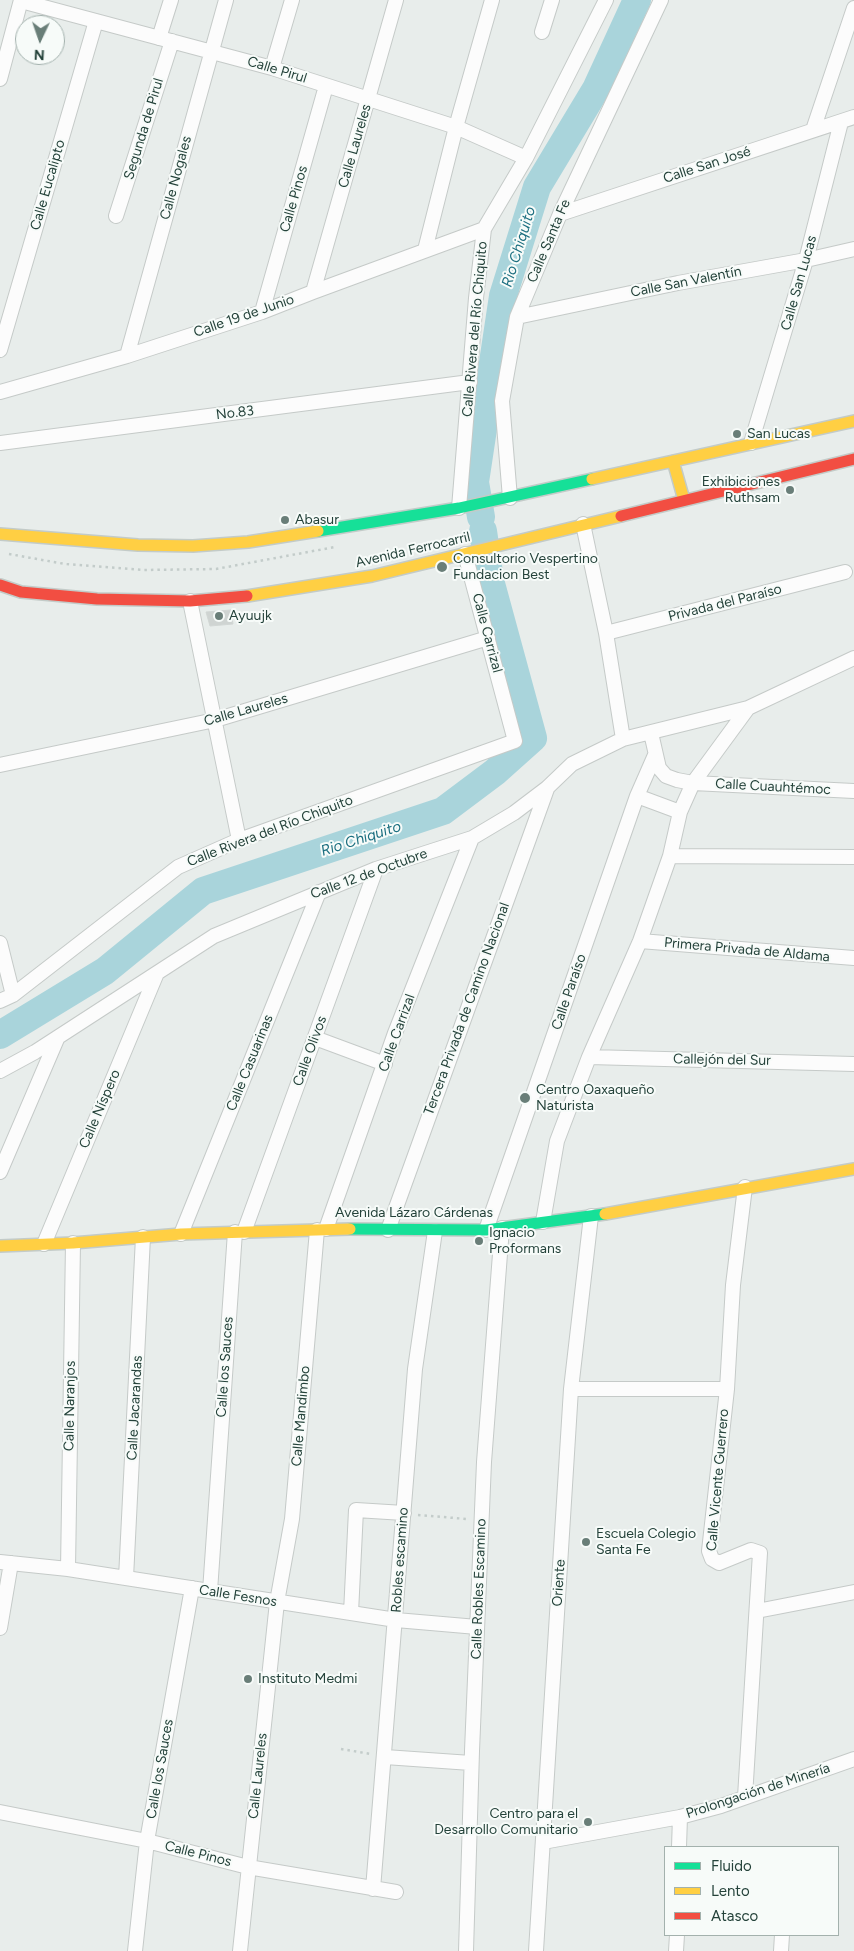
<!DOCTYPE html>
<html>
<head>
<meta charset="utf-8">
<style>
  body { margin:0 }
  #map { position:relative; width:854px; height:1951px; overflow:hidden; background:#e8edeb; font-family:Figtree,sans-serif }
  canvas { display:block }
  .legend { position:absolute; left:664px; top:1846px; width:175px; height:90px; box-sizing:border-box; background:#f7fbf9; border:1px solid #a3b1ad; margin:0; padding:6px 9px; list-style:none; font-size:15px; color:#24423a }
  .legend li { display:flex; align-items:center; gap:10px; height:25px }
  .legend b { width:25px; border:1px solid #a3b1ad }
  .north { position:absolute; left:15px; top:15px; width:50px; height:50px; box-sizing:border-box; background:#f7fbf9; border:1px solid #a3b1ad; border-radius:50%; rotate:183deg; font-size:14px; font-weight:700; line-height:20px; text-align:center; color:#24423a }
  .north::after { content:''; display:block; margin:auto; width:18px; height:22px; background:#697e78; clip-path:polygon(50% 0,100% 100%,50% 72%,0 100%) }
</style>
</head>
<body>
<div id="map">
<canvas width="854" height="1951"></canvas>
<ul class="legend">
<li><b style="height:6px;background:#16e098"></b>Fluido</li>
<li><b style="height:6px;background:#ffcf43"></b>Lento</li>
<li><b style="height:6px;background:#f24e42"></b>Atasco</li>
</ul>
<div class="north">N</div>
</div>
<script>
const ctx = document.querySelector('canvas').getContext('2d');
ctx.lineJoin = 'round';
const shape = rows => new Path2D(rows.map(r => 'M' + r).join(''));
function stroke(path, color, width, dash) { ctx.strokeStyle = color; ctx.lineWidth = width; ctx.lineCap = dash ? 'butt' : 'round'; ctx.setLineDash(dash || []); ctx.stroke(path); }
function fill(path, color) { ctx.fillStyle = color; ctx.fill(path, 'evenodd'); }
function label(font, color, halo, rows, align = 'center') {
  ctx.font = font + ' Figtree,sans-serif'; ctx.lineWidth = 4; ctx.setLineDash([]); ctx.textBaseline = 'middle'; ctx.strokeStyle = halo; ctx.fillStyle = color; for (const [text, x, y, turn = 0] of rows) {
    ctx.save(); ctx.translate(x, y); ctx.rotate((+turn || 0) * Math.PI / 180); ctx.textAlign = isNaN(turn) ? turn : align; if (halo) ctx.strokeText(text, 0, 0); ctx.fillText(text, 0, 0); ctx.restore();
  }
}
const river = shape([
  [481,517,475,482,503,296,537,187,596,89,637,0],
  [0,1035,105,971,203,891,443,811,495,772,533,738,490,580,483,531]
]);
const building = shape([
  [231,610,233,624,210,626,206,612,231,610]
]);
const path = shape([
  [9,554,65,564,144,570,216,569,335,547],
  [418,1515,467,1519],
  [341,1749,371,1754]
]);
const street = shape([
  [21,1,272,68,456,127,526,158],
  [542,32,552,0],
  [159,38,171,0],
  [272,68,292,0],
  [0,79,21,0],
  [813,130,854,8],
  [560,214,854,117],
  [116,216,172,41],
  [425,250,456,127,492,0],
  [313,292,396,0],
  [262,312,326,86],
  [517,317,678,283,806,260,854,249],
  [0,350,96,21],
  [127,356,226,0],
  [0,392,127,356,262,312,313,292,484,229],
  [0,443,470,382],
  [751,443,806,260,841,122],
  [510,498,502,401,517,317,560,214,661,0],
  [459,508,476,298,484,229,526,158,606,0],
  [583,524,606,633,623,739],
  [190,601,239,840],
  [606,633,845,572],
  [651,733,659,768,666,776,677,780,693,783,854,791],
  [0,765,215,720,488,638],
  [637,796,680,812],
  [670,856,854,857],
  [640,941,854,958],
  [0,943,13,995],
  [0,1001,13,995,178,867,239,840,515,741,465,554],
  [315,1038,385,1064],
  [589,1057,854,1064],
  [0,1071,35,1052,214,936,376,869,472,838,514,813,547,788,572,764,623,739,748,708],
  [0,1172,57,1039],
  [745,1187,733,1285,727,1389,709,1551,712,1559,719,1563,751,1550,760,1553,745,1797],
  [543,1222,557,1141,589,1057,640,941,670,856,680,812,693,783,748,708,854,658],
  [326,1229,395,1033,472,838],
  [388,1230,547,789],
  [486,1230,637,796,655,755],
  [244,1232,376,869],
  [181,1234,319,892],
  [44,1244,157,973],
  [571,1389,727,1389],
  [0,1562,68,1569,396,1620,477,1627],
  [68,1569,73,1243],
  [126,1578,143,1237],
  [210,1591,235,1232],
  [757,1611,854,1592],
  [351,1613,356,1510,404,1513],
  [0,1628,11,1563],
  [385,1757,471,1763],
  [0,1812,147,1841,248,1867,396,1892],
  [543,1842,680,1817,721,1806,854,1759],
  [679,1847,680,1817],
  [373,1889,415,1369,435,1231],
  [135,1951,147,1841,192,1588],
  [240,1951,277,1602,292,1519,317,1230],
  [466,1951,472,1751,484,1462,502,1228],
  [536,1951,571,1389,591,1216],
  [676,1951,677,1935],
  [781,1951,782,1935]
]);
const fast = shape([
  [318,531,459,508,592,479],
  [350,1229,486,1230,605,1214]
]);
const slow = shape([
  [673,461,684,500],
  [592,479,854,421],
  [0,534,138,545,193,546,248,542,318,531],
  [247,596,372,576,621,516],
  [605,1214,854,1169],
  [0,1246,73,1243,181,1234,350,1229]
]);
const jam = shape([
  [621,516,854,459],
  [0,585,21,592,97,599,190,601,247,596]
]);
const markers = [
  [737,434,5,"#697e78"],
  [790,490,5,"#697e78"],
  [285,520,5,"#697e78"],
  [442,567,6,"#697e78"],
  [219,616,5,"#697e78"],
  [525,1098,6,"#697e78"],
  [479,1241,5,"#697e78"],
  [586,1542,5,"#697e78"],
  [248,1679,5,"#697e78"],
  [588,1822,5,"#697e78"]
];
const streetNames = [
  ["Calle Pirul",277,70,17],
  ["Segunda de Pirul",144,129,-73],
  ["Calle Laureles",355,146,-74],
  ["Calle San José",707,165,-18],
  ["Calle Nogales",176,178,-75],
  ["Calle Eucalipto",48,185,-74],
  ["Calle Pinos",294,199,-74],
  ["Calle Santa Fe",549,241,-67],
  ["Calle San Valentín",686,282,-11],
  ["Calle San Lucas",799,283,-74],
  ["Calle 19 de Junio",244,316,-19],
  ["Calle Rivera del Río Chiquito",475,329,-85],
  ["No.83",235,413,-7],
  ["Avenida Ferrocarril",413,550,-13],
  ["Privada del Paraíso",725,603,-14],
  ["Calle Carrizal",487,633,75],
  ["Calle Laureles",246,710,-16],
  ["Calle Cuauhtémoc",773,787,3],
  ["Calle Rivera del Río Chiquito",270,831,-21],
  ["Calle 12 de Octubre",369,874,-20],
  ["Primera Privada de Aldama",747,950,5],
  ["Calle Paraíso",569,992,-71],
  ["Tercera Privada de Camino Nacional",467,1009,-70],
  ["Calle Carrizal",397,1033,-70],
  ["Calle Olivos",310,1051,-70],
  ["Callejón del Sur",722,1060,1],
  ["Calle Casuarinas",250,1063,-68],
  ["Calle Níspero",100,1109,-67],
  ["Avenida Lázaro Cárdenas",414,1213],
  ["Calle los Sauces",225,1367,-86],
  ["Calle Naranjos",70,1406,-89],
  ["Calle Jacarandas",135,1408,-87],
  ["Calle Mandimbo",301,1416,-85],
  ["Calle Vicente Guerrero",718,1480,-85],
  ["Robles escamino",400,1560,-86],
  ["Oriente",559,1583,-86],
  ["Calle Robles Escamino",479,1589,-88],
  ["Calle Fesnos",238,1596,9],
  ["Calle los Sauces",160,1769,-80],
  ["Calle Laureles",258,1776,-84],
  ["Prolongación de Minería",758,1791,-18],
  ["Calle Pinos",198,1854,14]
];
const poiNames = [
  ["San Lucas",747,434],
  ["Exhibiciones",780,482,"right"],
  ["Ruthsam",780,498,"right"],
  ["Abasur",295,520],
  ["Consultorio Vespertino",453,559],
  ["Fundacion Best",453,575],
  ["Ayuujk",229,616],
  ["Centro Oaxaqueño",536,1090],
  ["Naturista",536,1106],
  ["Ignacio",489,1233],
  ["Proformans",489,1249],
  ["Escuela Colegio",596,1534],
  ["Santa Fe",596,1550],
  ["Instituto Medmi",258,1679],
  ["Centro para el",578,1814,"right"],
  ["Desarrollo Comunitario",578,1830,"right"]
];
const waterNames = [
  ["Rio Chiquito",519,247,-73],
  ["Rio Chiquito",361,839,-18]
];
stroke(river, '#a9d4db', 28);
fill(building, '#cfd4d2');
stroke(building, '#d1d6d4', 1);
stroke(street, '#c5cac8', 16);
stroke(fast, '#c3cbc8', 14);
stroke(slow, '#c3cbc8', 14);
stroke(jam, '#c3cbc8', 14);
stroke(path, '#c3ccca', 2.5, [2.5, 4]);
stroke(street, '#fcfcfc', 14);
stroke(fast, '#16e098', 11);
stroke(slow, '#ffcf43', 11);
stroke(jam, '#f24e42', 11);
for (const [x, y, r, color] of markers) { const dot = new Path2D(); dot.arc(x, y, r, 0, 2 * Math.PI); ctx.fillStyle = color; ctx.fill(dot); stroke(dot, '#f7fbf9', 2); }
label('14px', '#24423a', '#f7fbf9', streetNames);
label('14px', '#24423a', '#f7fbf9', poiNames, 'left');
label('italic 15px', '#1c6f80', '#f7fbf9', waterNames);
</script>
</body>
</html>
